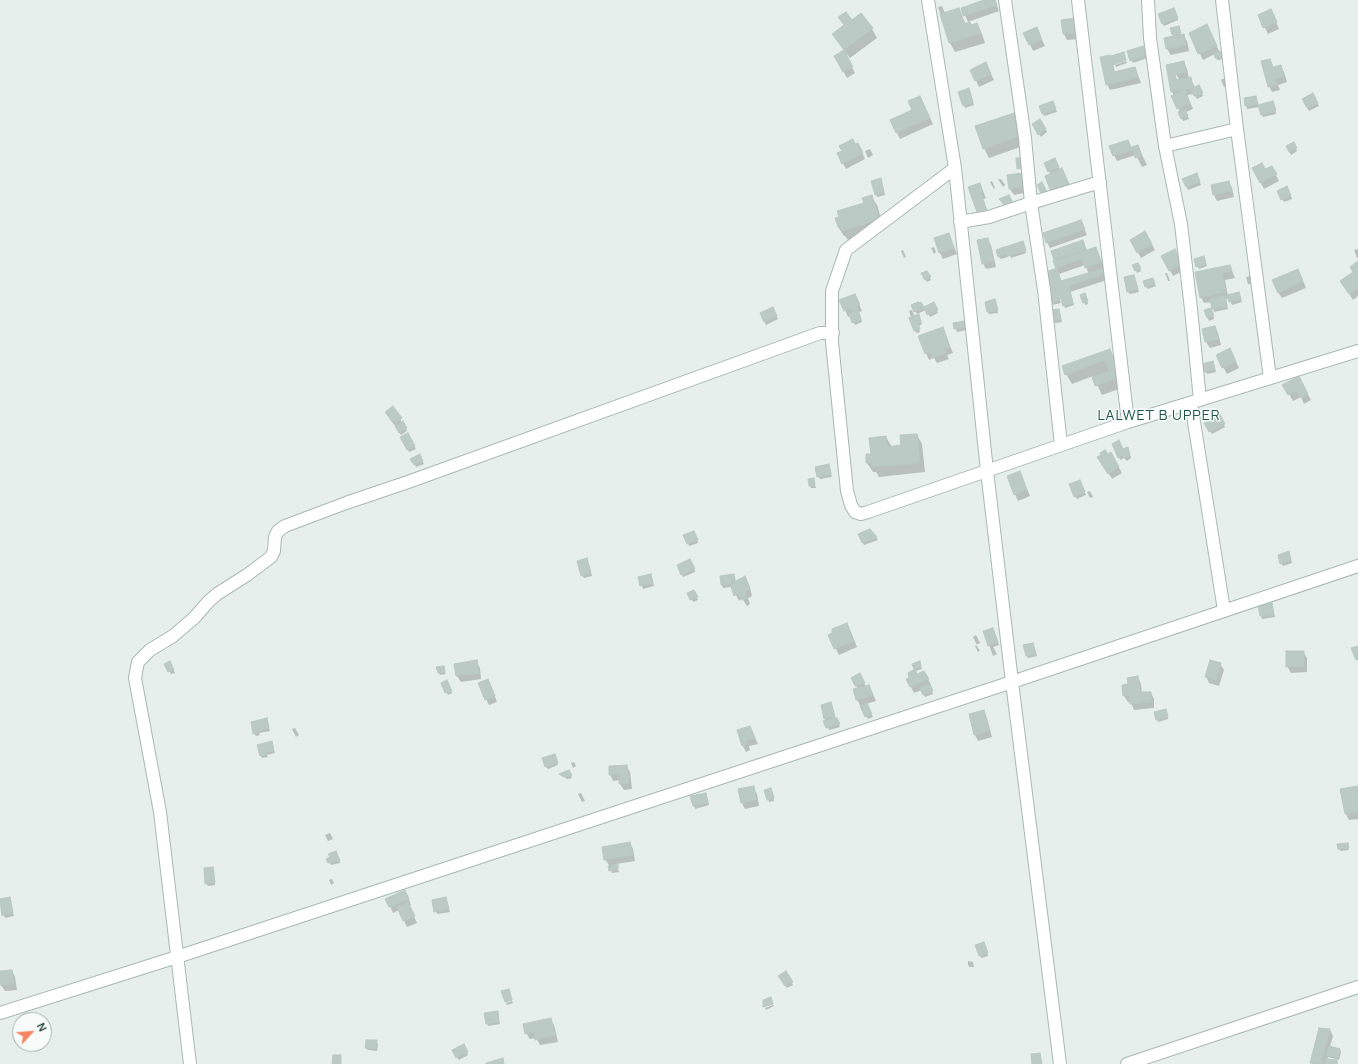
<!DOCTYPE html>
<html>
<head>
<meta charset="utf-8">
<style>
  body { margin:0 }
  #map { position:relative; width:1358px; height:1064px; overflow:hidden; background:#e6efeb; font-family:Manrope,sans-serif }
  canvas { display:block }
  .north { position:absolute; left:12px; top:1012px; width:40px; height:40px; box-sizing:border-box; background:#f7fbf9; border:1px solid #a3b1ad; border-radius:50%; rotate:64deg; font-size:11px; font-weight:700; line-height:16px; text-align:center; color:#24423a }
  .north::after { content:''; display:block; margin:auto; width:14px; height:18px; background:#f4845f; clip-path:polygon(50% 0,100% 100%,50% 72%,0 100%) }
</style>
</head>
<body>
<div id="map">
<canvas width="1358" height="1064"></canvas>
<div class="north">N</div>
</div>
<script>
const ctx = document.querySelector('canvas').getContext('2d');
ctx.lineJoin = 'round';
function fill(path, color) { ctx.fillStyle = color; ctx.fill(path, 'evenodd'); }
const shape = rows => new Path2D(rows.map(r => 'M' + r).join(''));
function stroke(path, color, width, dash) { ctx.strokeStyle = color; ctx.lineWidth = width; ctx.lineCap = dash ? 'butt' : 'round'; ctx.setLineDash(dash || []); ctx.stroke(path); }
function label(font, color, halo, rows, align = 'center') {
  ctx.font = font + ' Manrope,sans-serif'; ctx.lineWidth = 3; ctx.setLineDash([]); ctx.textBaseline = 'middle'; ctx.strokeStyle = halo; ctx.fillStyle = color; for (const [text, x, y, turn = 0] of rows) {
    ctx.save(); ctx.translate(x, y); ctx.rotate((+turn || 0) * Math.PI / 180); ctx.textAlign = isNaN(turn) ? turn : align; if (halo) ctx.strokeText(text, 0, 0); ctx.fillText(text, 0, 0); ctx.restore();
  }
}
const shadow = shape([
  [987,0,995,0,999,11,968,22,962,8],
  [942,6,945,13,959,9,966,25,971,26,977,25,982,34,985,43,955,52,950,43,938,7],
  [1175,12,1178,20,1164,26,1163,24],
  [1259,16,1274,17,1279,29,1268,34],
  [1074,19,1079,39,1067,40,1064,34,1062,21],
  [852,21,872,29,877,38,850,58,845,52,844,53,855,73,847,78,835,56,845,51,834,34],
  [1179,27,1181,36,1183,35,1187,41,1189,51,1171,55,1167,49,1165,39,1174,37,1173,35],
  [1036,28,1045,46,1033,51,1025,33],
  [1210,32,1220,53,1225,59,1217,60,1215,54,1203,60,1190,33],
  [1144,50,1147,58,1133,63,1131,60],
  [1109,56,1113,63,1115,73,1135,68,1138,75,1141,83,1110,90,1107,84],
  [1270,60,1274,68,1280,66,1284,72,1287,82,1278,85,1280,90,1272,92,1269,86],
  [1126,61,1127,63,1116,67,1115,65],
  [1184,62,1187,69,1189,79,1191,79,1195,88,1200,89,1203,96,1197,99,1194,94,1187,95,1193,109,1186,112,1189,119,1183,121,1172,91,1167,66],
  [1173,69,1180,81,1178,81,1172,70],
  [971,70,989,70,994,80,979,87],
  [1225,78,1228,86,1224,87,1221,80],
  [970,92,974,105,965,108,964,105],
  [1313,94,1319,106,1309,111,1303,99],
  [920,97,933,124,900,139,891,121,914,111],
  [1256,97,1258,106,1274,104,1276,114,1263,117,1259,107,1247,109,1245,99],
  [1054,105,1057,112,1044,116,1043,113],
  [1013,114,1026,145,989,158,984,148],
  [1040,120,1047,132,1041,137,1033,125],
  [1128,141,1132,148,1138,146,1147,165,1142,167,1136,155,1117,161,1114,155],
  [1293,143,1297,151,1291,155,1287,147],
  [855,145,861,150,865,159,846,169,838,154],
  [870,149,873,155,868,158,865,151],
  [1056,162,1060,170,1065,176,1071,190,1056,197,1051,174,1045,164],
  [1272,167,1279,181,1264,189,1253,168,1265,170],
  [1022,174,1028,192,1014,195,1010,189],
  [1198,177,1201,185,1188,190,1183,179],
  [998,179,1001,179,1005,185,1003,187],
  [992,181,995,188,994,189,990,182],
  [882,182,885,195,877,197,876,194],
  [1229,182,1232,188,1234,197,1217,201,1214,195],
  [980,184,986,198,983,199,990,218,982,220],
  [1289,190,1292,199,1284,202,1279,192],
  [871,196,877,205,884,229,848,240,845,236,844,236,838,227,865,203],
  [1081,221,1087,235,1050,248,1047,242],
  [1145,232,1155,250,1141,258,1131,240],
  [949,234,957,254,943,259,940,253],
  [987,239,991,245,996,267,986,269,983,263],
  [1082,241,1087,251,1096,248,1110,279,1070,292,1074,305,1065,308,1061,295,1058,296,1061,303,1052,305,1051,303,1054,292,1053,290,1057,269,1052,252],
  [1085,265,1089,274,1062,282,1059,274],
  [1024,245,1026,253,1011,258,1006,247],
  [934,247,936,252,934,254,931,248],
  [1358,249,1358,258,1357,258,1354,250],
  [903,250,906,257,904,258,901,251],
  [997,251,1005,251,1008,257,1000,259],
  [1178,256,1185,270,1173,276,1170,270],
  [1204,257,1207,266,1199,269,1195,260],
  [1358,263,1358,296,1353,300,1345,287,1354,273],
  [1139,266,1141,271,1137,273,1136,270],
  [1230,266,1235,278,1225,280,1228,296,1240,296,1242,302,1232,305,1229,298,1226,299,1228,309,1214,312,1211,302,1204,303,1201,297,1196,273],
  [927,272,931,280,927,282,923,274],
  [1165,273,1167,273,1170,281,1168,281],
  [1134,276,1139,292,1130,294,1128,292],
  [1250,276,1252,284,1248,284,1246,277],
  [1301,276,1306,288,1282,298,1278,292],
  [1154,281,1156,286,1148,289,1146,286],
  [855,295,862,311,859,312,862,322,855,325,850,316,848,317,845,310],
  [1086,297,1088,304,1085,305,1084,302],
  [995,301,998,313,989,314,988,312],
  [921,303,923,308,933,303,938,313,930,317,926,310,917,314,915,311,919,304],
  [772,308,778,319,766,325,761,314],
  [912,310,915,317,920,318,922,324,918,326,920,332,916,333,909,311],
  [1059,310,1062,322,1055,323,1053,321],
  [1205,311,1212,311,1214,319,1209,321],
  [954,324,966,325,967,330,957,332],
  [1215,327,1218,333,1221,345,1210,348,1206,342,1203,330],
  [942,328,953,353,947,355,949,359,937,363,934,358,929,360,919,337],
  [1110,350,1115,360,1125,387,1102,395,1093,376,1072,384,1066,374],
  [1217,355,1233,355,1239,368,1227,374],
  [1214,365,1216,372,1207,374,1205,371],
  [1298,377,1311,400,1304,404,1301,397,1293,401,1284,385],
  [393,407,407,431,401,435,386,412],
  [1219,416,1225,427,1212,434,1205,424],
  [408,434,416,449,409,452,401,437],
  [917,435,922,444,925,472,879,477,876,472,873,472,867,463,886,437,892,447,902,446],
  [1123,450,1129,451,1131,458,1127,461,1124,458,1120,460,1119,457],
  [419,455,424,464,416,467,412,459],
  [1102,455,1107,455,1114,459,1122,473,1112,479,1099,457],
  [829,465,832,477,820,479,818,476],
  [1020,472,1030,496,1018,501,1008,477],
  [813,479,816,488,811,488,810,486],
  [1081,483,1086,495,1077,499,1075,496],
  [1090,491,1093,497,1090,498,1087,492],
  [870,530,878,540,864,545,863,543],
  [695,535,698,543,689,546,685,536],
  [1289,553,1292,563,1283,566,1281,563],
  [587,559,592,576,584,578,582,575],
  [692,563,695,572,683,577,678,566],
  [734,576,736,582,745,578,749,584,752,596,748,598,750,604,747,606,742,598,739,601,732,587,723,588,722,585,721,577],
  [639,578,652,578,654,586,643,589],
  [694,591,698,600,693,602,689,593],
  [1272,604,1275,617,1262,619,1259,605],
  [850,630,857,647,839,655,829,635],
  [994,632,999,645,993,647,997,654,993,656,989,645],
  [976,635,980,643,976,645,980,651,978,652,975,646,977,645,973,637],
  [1033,644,1037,656,1028,658,1027,656],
  [1303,652,1307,658,1307,672,1291,673,1287,666],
  [170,662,175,673,171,674,166,664],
  [476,662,480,668,481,679,461,682,457,676],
  [919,663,922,669,915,671,917,675,924,672,931,685,930,686,933,694,925,697,922,690,914,693,907,679,910,678,909,674,916,670,913,665],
  [1220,664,1224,670,1219,686,1209,683,1206,676],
  [443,667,446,674,440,675,439,673],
  [860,675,866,687,872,692,876,701,866,704,873,717,868,719,857,700,854,690,858,689,852,679],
  [1138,677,1141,684,1142,693,1151,693,1154,699,1154,708,1134,710,1131,702,1128,702,1124,696,1129,685],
  [442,684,449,684,452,693,448,695],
  [491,686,497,702,489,705,486,699],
  [832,706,836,720,840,727,829,730,825,722,826,722,825,719],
  [984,711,987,718,992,737,978,741,975,735],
  [1167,713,1168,719,1158,722,1157,719],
  [267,720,270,731,259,733,260,735,256,736,254,733],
  [750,727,758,744,749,746,750,750,746,752,743,746],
  [295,728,299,735,296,737,292,729],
  [271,742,275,753,267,755,268,757,262,758,261,756],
  [556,758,558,765,548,769,546,767],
  [574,762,576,766,573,768,571,763],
  [626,766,630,772,632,789,624,790,620,784,620,780,613,781,610,774],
  [570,774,572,778,567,779,564,776],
  [753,787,757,794,759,806,745,809,742,803],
  [1358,787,1358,819,1349,820,1346,814,1342,790],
  [772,792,774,801,769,802,768,799],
  [581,793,585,801,582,802,578,794],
  [692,797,707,797,709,805,695,809],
  [330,833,333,839,328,841,325,835],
  [630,843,633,849,635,861,616,864,619,872,612,873,609,865,605,859],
  [1347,844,1349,850,1341,851,1339,849],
  [337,855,340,863,331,865,328,859],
  [212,868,214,871,215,885,208,886,206,883],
  [332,879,334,883,331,885,329,880],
  [408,897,411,905,409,906,417,923,407,927,399,910,393,913,387,899],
  [9,898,14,916,5,918,0,900],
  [446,898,450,912,437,914,433,901],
  [985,946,988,956,981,958,980,955],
  [968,961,973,962,974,967,969,967,968,964],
  [12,971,15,977,17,990,5,991,1,985,0,972],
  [786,972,793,985,787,988,780,976],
  [512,1001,513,1003,507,1005,506,1003],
  [773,1005,774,1006,766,1010,765,1008],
  [497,1012,500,1024,488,1026,487,1023],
  [550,1019,554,1025,558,1042,540,1045,536,1038,530,1039,526,1033],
  [1330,1030,1333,1036,1330,1047,1340,1049,1341,1052,1339,1060,1328,1057,1327,1060,1336,1061,1338,1064,1312,1064,1311,1062],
  [376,1041,378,1044,377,1051,368,1050,366,1048],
  [463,1045,468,1055,459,1060,453,1051]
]);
const building = shape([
  [984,0,995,0,997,5,963,16,961,8,984,0],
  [959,8,964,24,970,22,971,25,977,23,981,33,949,43,940,14,959,8],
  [1174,8,1178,18,1162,24,1158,14,1174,8],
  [1271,9,1277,22,1263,28,1258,15,1271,9],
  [846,12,852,20,861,13,873,28,844,50,832,34,844,25,838,17,846,12],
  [1075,18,1076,33,1063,34,1061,20,1075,18],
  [1207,24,1217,46,1198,54,1189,33,1207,24],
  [1179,26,1181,33,1172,35,1170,28,1179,26],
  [1037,27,1042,40,1029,45,1023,33,1037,27],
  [1184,34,1186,45,1166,49,1164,38,1184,34],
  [1143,46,1146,55,1130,61,1127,51,1143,46],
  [844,50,853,67,843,72,834,56,844,50],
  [1224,51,1224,57,1215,58,1214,52,1224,51],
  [1124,52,1126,60,1113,65,1111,56,1124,52],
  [1110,55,1114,72,1135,67,1138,77,1106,85,1100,57,1110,55],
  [1270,59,1273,67,1281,65,1284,76,1275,79,1277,84,1268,87,1261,61,1270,59],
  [1184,61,1186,72,1175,74,1176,80,1191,77,1193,88,1171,92,1166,65,1184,61],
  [986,62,991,74,975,81,970,70,986,62],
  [1199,85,1203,93,1194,96,1191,89,1199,85],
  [969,88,973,102,963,106,958,92,969,88],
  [1185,90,1190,103,1177,109,1171,96,1185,90],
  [1313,93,1318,103,1307,108,1302,99,1313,93],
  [920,96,930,118,896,133,890,120,912,110,908,101,920,96],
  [1256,96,1258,104,1245,106,1244,98,1256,96],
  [1053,101,1056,109,1042,114,1039,106,1053,101],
  [1273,101,1276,111,1261,115,1258,105,1273,101],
  [1185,109,1188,116,1181,119,1178,112,1185,109],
  [1014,113,1022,135,983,149,975,126,1014,113],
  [1040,119,1046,129,1038,135,1032,124,1040,119],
  [853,139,855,144,858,143,863,153,842,164,837,153,842,151,839,146,853,139],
  [1128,140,1132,150,1113,156,1109,146,1128,140],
  [1294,142,1297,148,1289,152,1286,146,1294,142],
  [1138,145,1142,156,1135,158,1132,147,1138,145],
  [1016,158,1021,158,1022,168,1017,169,1016,158],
  [1055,158,1059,167,1048,172,1044,163,1055,158],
  [1262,163,1265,169,1272,166,1277,174,1260,183,1252,168,1262,163],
  [1062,168,1069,184,1051,192,1045,176,1062,168],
  [1023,173,1025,186,1009,189,1007,175,1023,173],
  [1197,173,1200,182,1186,187,1182,179,1197,173],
  [881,178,884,192,875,195,871,181,881,178],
  [1229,181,1231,191,1213,195,1211,185,1229,181],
  [1042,182,1047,192,1042,195,1037,185,1042,182],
  [980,183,983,192,981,193,987,211,978,215,968,187,980,183],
  [1287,186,1291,196,1281,200,1277,191,1287,186],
  [872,195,879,219,842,231,840,226,838,227,835,218,839,217,837,211,864,203,862,198,872,195],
  [1009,195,1013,203,1005,206,999,199,1009,195],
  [1081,220,1085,229,1046,243,1043,233,1081,220],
  [1145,231,1152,244,1137,253,1130,240,1145,231],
  [949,233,954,248,939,253,934,238,949,233],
  [988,238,993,261,982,264,977,240,988,238],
  [1083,240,1086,249,1054,260,1051,251,1083,240],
  [1023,241,1026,250,1008,256,1005,247,1023,241],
  [1004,247,1007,254,998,257,996,250,1004,247],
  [1096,247,1101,262,1085,268,1082,259,1056,268,1053,261,1096,247],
  [1175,249,1182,264,1169,271,1161,256,1175,249],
  [1204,256,1206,264,1196,267,1194,259,1204,256],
  [1358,261,1358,288,1349,294,1340,281,1353,272,1350,267,1358,261],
  [1138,263,1141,268,1135,271,1132,265,1138,263],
  [1230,265,1232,271,1222,273,1226,292,1200,298,1195,272,1230,265],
  [1057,268,1061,281,1105,268,1107,273,1052,291,1046,272,1057,268],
  [1298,269,1303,281,1278,293,1272,280,1298,269],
  [927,271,931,277,925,280,921,273,927,271],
  [1134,275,1138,289,1127,292,1124,277,1134,275],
  [1153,278,1155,284,1145,287,1143,281,1153,278],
  [1069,286,1073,303,1063,306,1058,289,1069,286],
  [1057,290,1060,300,1050,303,1047,293,1057,290],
  [1239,292,1241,299,1229,302,1227,295,1239,292],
  [1085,293,1088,301,1083,303,1080,295,1085,293],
  [855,294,860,305,857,306,858,309,852,311,851,308,844,311,839,300,855,294],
  [1225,295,1227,306,1212,309,1210,299,1225,295],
  [995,299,998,310,987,312,985,302,995,299],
  [918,302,919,303,921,302,924,307,914,312,911,305,918,302],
  [934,302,938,310,927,315,924,307,934,302],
  [773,307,777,316,764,322,760,313,773,307],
  [1211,308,1214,316,1207,318,1204,310,1211,308],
  [1059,309,1061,319,1052,321,1050,310,1059,309],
  [858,310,861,319,852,323,849,314,858,310],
  [919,314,921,322,918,323,920,329,914,331,909,318,919,314],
  [965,321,966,327,954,329,953,323,965,321],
  [1215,326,1219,339,1205,342,1202,329,1215,326],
  [943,327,950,347,945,349,946,353,932,358,930,352,925,354,918,336,943,327],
  [1230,348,1236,362,1222,368,1216,355,1230,348],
  [1110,349,1120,377,1095,386,1092,377,1109,371,1105,360,1065,375,1062,366,1110,349],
  [1213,361,1215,369,1204,372,1202,364,1213,361],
  [1299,376,1308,394,1300,398,1296,391,1288,395,1282,385,1299,376],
  [393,406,402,418,394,424,385,412,393,406],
  [1220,414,1225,424,1209,432,1204,423,1220,414],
  [403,421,407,428,399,433,395,426,403,421],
  [408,433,415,446,407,450,400,437,408,433],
  [917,434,920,463,872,467,872,462,866,463,866,454,871,454,869,438,886,436,887,447,901,445,900,435,917,434],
  [1119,440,1123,449,1128,447,1130,455,1124,458,1122,455,1118,458,1112,444,1119,440],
  [1105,450,1108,454,1111,452,1119,467,1108,474,1097,457,1101,455,1100,453,1105,450],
  [420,454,423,461,414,465,410,459,420,454],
  [829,464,831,474,817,477,815,467,829,464],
  [1020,471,1027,490,1014,495,1007,476,1020,471],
  [814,478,815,485,809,486,808,479,814,478],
  [1080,480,1085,492,1074,497,1069,484,1080,480],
  [870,529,877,537,862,543,858,534,870,529],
  [694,531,698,540,687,544,683,535,694,531],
  [1289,551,1291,560,1280,564,1278,555,1289,551],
  [587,558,591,573,581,576,577,561,587,558],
  [690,559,695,569,681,575,677,565,690,559],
  [651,574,653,583,640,586,638,577,651,574],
  [734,574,735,580,731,580,732,584,721,585,720,576,734,574],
  [745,576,750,589,745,592,747,598,742,600,738,593,734,596,731,586,734,582,745,576],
  [694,590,698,597,690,600,687,593,694,590],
  [1272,603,1274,615,1260,616,1258,604,1272,603],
  [847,623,854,641,834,649,828,635,832,633,832,629,847,623],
  [993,628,998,642,988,646,983,631,993,628],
  [1033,643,1036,654,1026,656,1023,645,1033,643],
  [1358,646,1358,659,1356,660,1351,648,1358,646],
  [1286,651,1304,651,1304,666,1286,667,1286,651],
  [477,660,479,673,456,676,454,664,477,660],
  [1210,660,1221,663,1216,680,1205,677,1210,660],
  [170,661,174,670,168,672,164,664,170,661],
  [920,661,921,667,914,669,912,664,920,661],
  [444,666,445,672,438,673,436,667,444,666],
  [915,669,917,674,924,671,929,679,910,687,906,679,909,678,908,673,915,669],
  [860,673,865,683,855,686,851,678,860,673],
  [1138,676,1140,692,1151,692,1151,702,1130,704,1129,695,1123,696,1122,685,1128,684,1127,678,1138,676],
  [488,679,495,696,485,700,478,683,488,679],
  [447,680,452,691,445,693,441,683,447,680],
  [930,684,933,691,923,695,920,688,930,684],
  [869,685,873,695,856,700,853,689,869,685],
  [831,702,835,717,824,719,821,705,831,702],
  [867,703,872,714,865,717,860,706,867,703],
  [1166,709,1168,717,1156,720,1154,712,1166,709],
  [984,710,989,731,974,735,969,714,984,710],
  [267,718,269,728,259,731,259,732,253,734,251,722,267,718],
  [837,718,840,724,826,728,823,721,837,718],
  [750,726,755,738,747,740,747,744,742,746,737,730,750,726],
  [272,741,274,751,266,752,267,754,260,756,257,745,272,741],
  [555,754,558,763,545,767,542,758,555,754],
  [627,765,629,783,619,784,619,774,609,775,609,766,627,765],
  [569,770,572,775,570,776,564,777,559,774,569,770],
  [754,786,756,800,741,803,738,789,754,786],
  [1358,786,1358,812,1345,814,1340,789,1358,786],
  [771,788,774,798,767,800,764,790,771,788],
  [706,793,708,803,693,806,690,796,706,793],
  [630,842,633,855,604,860,602,847,630,842],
  [1348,843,1349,848,1338,849,1337,844,1348,843],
  [336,851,340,861,328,863,326,859,330,857,328,854,336,851],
  [618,864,618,869,609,871,608,866,618,864],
  [213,867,215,882,205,884,204,868,213,867],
  [405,890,409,899,389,907,385,899,405,890],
  [10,897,13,913,2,916,0,899,10,897],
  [446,897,449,909,434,912,432,900,446,897],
  [408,902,415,916,403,921,397,907,408,902],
  [984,942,988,953,979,956,975,945,984,942],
  [12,970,14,984,0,985,0,971,12,970],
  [786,971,793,982,785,986,778,976,786,971],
  [509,989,512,1000,505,1002,501,991,509,989],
  [771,997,773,1004,763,1007,763,1000,771,997],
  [498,1011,499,1022,486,1024,484,1013,498,1011],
  [551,1018,555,1035,535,1040,534,1032,525,1034,523,1024,551,1018],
  [1319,1028,1330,1029,1321,1064,1310,1063,1319,1028],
  [366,1040,377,1040,376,1049,365,1048,366,1040],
  [464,1044,468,1052,456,1058,452,1050,464,1044],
  [1329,1046,1340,1049,1338,1058,1326,1055,1329,1046],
  [1040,1053,1042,1064,1032,1064,1031,1054,1040,1053],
  [333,1055,341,1055,341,1064,332,1064,333,1055],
  [503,1058,504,1064,486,1064,486,1063,503,1058],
  [1325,1059,1337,1060,1337,1064,1325,1064,1325,1059]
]);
const minor = shape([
  [928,0,955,168,987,471,1012,682,1060,1064],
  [1005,0,1025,138,1031,203,1044,290,1061,445],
  [1078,0,1128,422],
  [1148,0,1150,38,1165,146,1181,224,1191,309,1200,400],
  [1222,0,1237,129,1270,378],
  [1165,146,1237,129],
  [955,168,846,250,832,291,832,342,847,491,851,505,855,512,861,514,868,512,1128,422,1358,351],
  [960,222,989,217,1031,203,1100,182],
  [1191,403,1224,610],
  [0,1013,177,957,1012,682,1358,566],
  [190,1064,160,812,135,678,138,662,150,650,173,636,194,618,209,601,217,594,247,575,271,557,274,551,275,537,278,531,285,526,346,503,408,482,820,333,833,333],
  [1127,1064,1358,987]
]);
const quarterNames = [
  ["LALWET B UPPER",1159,416]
];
fill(shadow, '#0003');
fill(building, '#bbcac4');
stroke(building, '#b8c9c2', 1);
stroke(minor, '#a8b8b2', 14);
stroke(minor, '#fff', 12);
ctx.letterSpacing = '1px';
label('14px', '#1f5548', '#f7fbf9', quarterNames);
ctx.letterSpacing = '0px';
</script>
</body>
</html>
